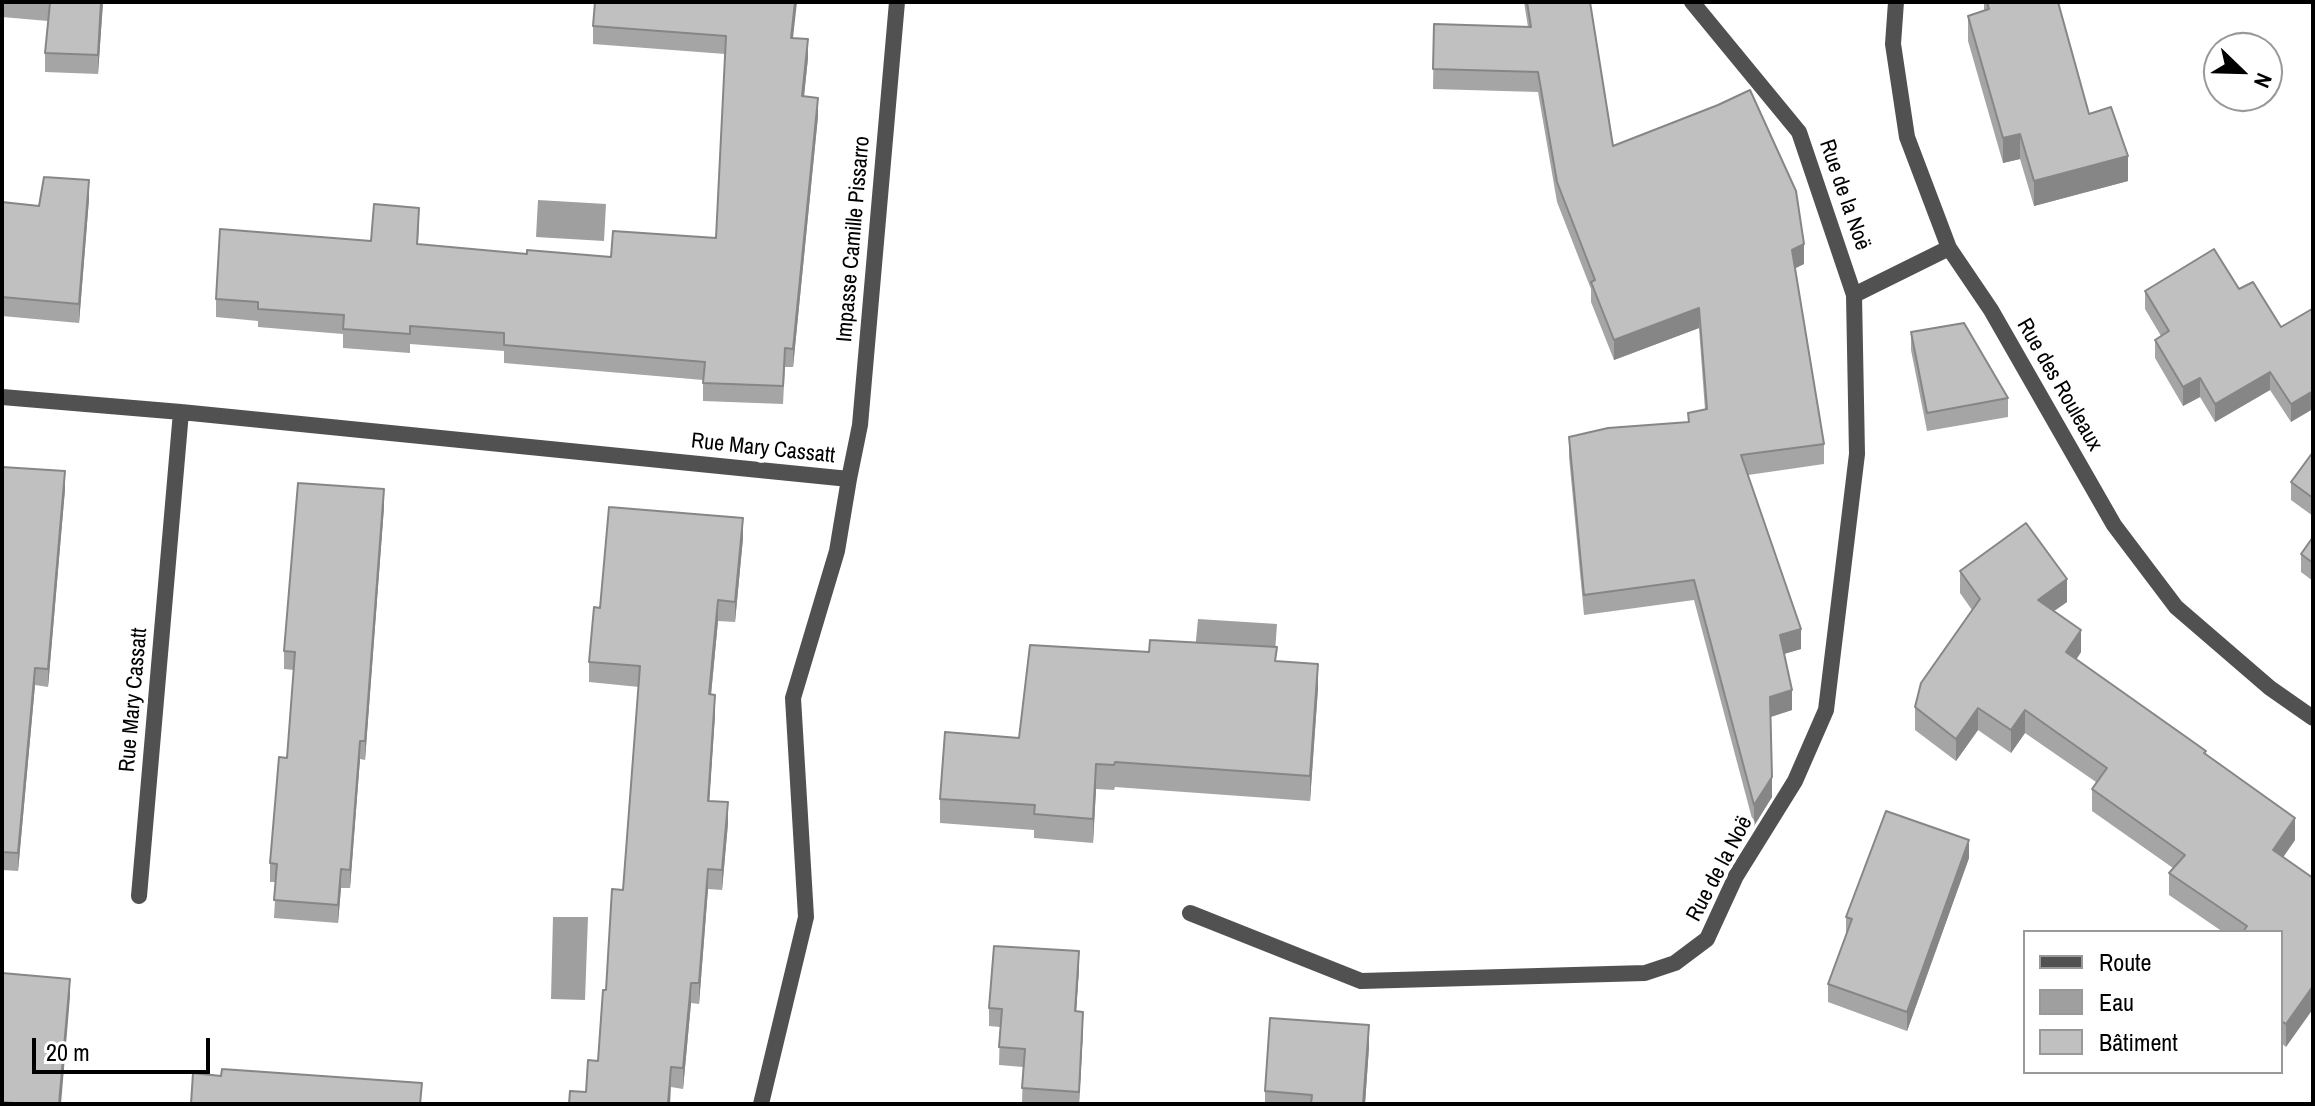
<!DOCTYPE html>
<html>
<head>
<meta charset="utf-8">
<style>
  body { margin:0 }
  #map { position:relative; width:2315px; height:1106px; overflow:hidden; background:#fff; font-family:"Archivo Narrow",sans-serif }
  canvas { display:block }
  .frame { position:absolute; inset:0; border:4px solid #000; pointer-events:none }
  .legend { position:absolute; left:2023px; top:930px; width:260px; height:144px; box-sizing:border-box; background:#fff; border:2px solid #999; margin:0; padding:10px 14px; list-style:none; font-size:24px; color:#000 }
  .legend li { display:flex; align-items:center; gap:16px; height:40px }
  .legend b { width:40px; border:2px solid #999 }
  .north { position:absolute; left:2203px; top:32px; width:80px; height:80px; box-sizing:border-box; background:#fff; border:2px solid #999; border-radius:50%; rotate:113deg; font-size:22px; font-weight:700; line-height:32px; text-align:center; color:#000 }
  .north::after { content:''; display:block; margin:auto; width:28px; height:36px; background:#000; clip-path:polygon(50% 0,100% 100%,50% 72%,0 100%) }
  .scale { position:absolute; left:32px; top:1038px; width:178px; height:36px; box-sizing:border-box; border:4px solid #000; border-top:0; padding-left:10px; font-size:24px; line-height:28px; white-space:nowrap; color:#000; -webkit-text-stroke:6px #fff; paint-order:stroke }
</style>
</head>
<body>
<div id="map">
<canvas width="2315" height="1106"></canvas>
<div class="frame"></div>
<ul class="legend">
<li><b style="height:10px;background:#515151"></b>Route</li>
<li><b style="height:22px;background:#9f9f9f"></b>Eau</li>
<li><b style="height:22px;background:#c0c0c0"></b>Bâtiment</li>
</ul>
<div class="north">N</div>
<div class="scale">20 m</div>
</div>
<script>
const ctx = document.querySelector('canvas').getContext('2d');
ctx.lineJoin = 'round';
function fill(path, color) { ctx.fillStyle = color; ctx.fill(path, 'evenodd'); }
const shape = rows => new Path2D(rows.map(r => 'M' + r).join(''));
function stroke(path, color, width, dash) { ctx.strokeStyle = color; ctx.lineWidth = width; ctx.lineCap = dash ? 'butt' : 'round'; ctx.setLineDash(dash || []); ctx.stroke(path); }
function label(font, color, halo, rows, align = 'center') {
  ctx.font = font + ' "Archivo Narrow",sans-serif'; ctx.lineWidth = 8; ctx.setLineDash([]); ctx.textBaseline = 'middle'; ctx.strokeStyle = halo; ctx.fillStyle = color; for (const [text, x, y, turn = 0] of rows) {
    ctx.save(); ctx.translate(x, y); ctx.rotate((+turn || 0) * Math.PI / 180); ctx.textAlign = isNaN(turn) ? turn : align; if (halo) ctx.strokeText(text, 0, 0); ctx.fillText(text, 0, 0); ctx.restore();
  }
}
const water = shape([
  [538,200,606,204,604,241,536,237],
  [1198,619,1277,624,1274,667,1194,661],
  [553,917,588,917,585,1000,551,999]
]);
const minor = shape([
  [1692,2,1799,132,1854,295],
  [1896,2,1893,44,1907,137,1949,248,1991,310,2114,525,2176,607,2270,688,2313,718],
  [2,397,181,412,849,479,837,551,793,698,806,917,761,1104],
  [849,479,860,425,897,2],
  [139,896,181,412],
  [1190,913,1361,981,1645,973,1675,963,1707,939,1736,876,1795,781,1826,710,1857,454,1854,295,1949,248]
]);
const wall = shape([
  [2,2,103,2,98,74,45,72,45,53,48,21,2,17],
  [1524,2,1590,2,1613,146,1804,264,1795,268,1824,444,1824,464,1748,475,1801,649,1784,654,1792,710,1771,717,1772,797,1754,826,1694,600,1584,615,1569,457,1569,437,1688,422,1688,413,1705,410,1699,328,1614,360,1591,302,1591,289,1557,202,1538,92,1433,89,1434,24,1528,27],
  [1984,2,2058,2,2089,114,2128,181,2034,206,2020,159,2003,163,1968,41,1968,16,1984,10],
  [593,26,793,38,808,58,804,96,818,116,793,367,785,367,783,404,703,401,703,380,504,363,504,351,410,344,410,353,343,348,343,334,258,327,258,321,216,317,216,299,371,241,419,226,418,244,527,254,611,257,716,238,725,54,593,44],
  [89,199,79,323,2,316,2,202,39,206],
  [2239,289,2281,327,2312,309,2291,422,2270,390,2215,422,2200,397,2183,406,2155,358,2155,340,2161,336,2145,309,2145,291],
  [1911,332,2008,398,2008,417,1927,431,1911,350],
  [2313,452,2313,516,2291,500,2291,482],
  [2,467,65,489,48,687,35,685,18,871,2,870],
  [384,507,365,760,360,759,350,888,341,888,338,923,274,918,276,882,270,882,270,863,287,758,294,670,284,669,284,651],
  [2313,537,2313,581,2301,572,2301,554],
  [743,538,735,622,718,621,711,695,715,715,709,801,728,823,722,890,708,889,699,1004,691,1003,683,1089,671,1087,670,1104,569,1104,586,1092,598,1061,606,990,623,890,639,687,589,682,589,662,600,608],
  [1960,571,2067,602,2054,611,2081,652,2076,660,2206,754,2295,840,2283,857,2313,878,2286,1047,2281,1043,2281,932,2223,932,2169,895,2169,873,2173,868,2092,811,2092,789,2096,782,2025,733,2011,753,1978,730,1956,761,1915,730,1915,707,1972,610,1960,593],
  [1318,688,1310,801,1115,787,1114,790,1096,789,1093,843,1034,838,1034,830,940,823,940,799,1019,738],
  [1969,858,1907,1031,1828,1002,1828,984,1846,935,1846,917],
  [1079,969,1076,1011,1083,1030,1079,1104,1022,1104,1023,1067,999,1065,1000,1027,989,1026,989,1008],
  [1369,1047,1365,1104,1265,1104,1265,1091]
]);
const shadedWall = shape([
  [101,2,103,2,98,74,98,55],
  [795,2,797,2,791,56,791,38],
  [808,39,808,58,802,115,802,96],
  [818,98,818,116,793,367,793,349],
  [2020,134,2020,159,2003,163,2003,138],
  [2128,156,2128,181,2034,206,2034,181],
  [89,180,89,199,79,323,79,304],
  [1804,244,1804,264,1792,270,1792,250],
  [1699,308,1699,328,1614,360,1614,340],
  [2270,372,2270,390,2215,422,2215,404],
  [2200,378,2200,397,2183,406,2183,387],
  [2313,391,2313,409,2291,422,2291,404],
  [65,471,65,489,48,687,48,669],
  [384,489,384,507,365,760,365,741],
  [743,518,743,538,735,622,735,602],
  [2067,579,2067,602,2038,622,2038,600],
  [718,600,718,621,709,715,709,694],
  [1801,629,1801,649,1780,655,1780,635],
  [2081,630,2081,652,2066,675,2066,652],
  [1318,664,1318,688,1310,801,1310,776],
  [35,668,35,685,18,871,18,853],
  [1792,690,1792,710,1770,717,1770,697],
  [715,695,715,715,708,822,708,801],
  [1978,708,1978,730,1956,761,1956,739],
  [2025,710,2025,733,2011,753,2011,730],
  [360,741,360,759,350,888,350,870],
  [1096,764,1096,789,1093,843,1093,819],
  [1772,777,1772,797,1754,826,1754,805],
  [728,802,728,823,722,890,722,870],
  [2295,818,2295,840,2273,872,2273,850],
  [1969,840,1969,858,1907,1031,1907,1012],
  [341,869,341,888,338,923,338,905],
  [708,869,708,889,699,1004,699,983],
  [1079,951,1079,969,1075,1030,1075,1011],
  [70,979,70,997,61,1104,59,1104],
  [691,983,691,1003,683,1089,683,1068],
  [2313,986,2313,1009,2286,1047,2286,1024],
  [1083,1012,1083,1030,1079,1104,1079,1092],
  [1369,1025,1369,1047,1365,1104,1363,1104],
  [671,1067,670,1104,668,1104]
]);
const building = shape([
  [43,2,101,2,98,55,45,53,50,3,43,2],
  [595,2,795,2,791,38,808,39,802,96,818,98,793,349,785,348,783,386,703,383,705,362,504,345,504,333,410,326,410,334,343,329,344,315,258,309,258,302,216,299,220,229,371,241,374,204,419,208,417,244,527,254,527,250,611,257,613,231,716,238,726,36,593,26,595,2],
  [1527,2,1590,2,1613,146,1718,105,1750,90,1796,191,1804,244,1792,250,1824,444,1741,455,1801,629,1780,635,1792,690,1770,697,1772,777,1754,805,1694,580,1584,595,1569,437,1608,428,1689,422,1688,413,1707,409,1699,308,1614,340,1591,282,1595,280,1557,182,1538,72,1433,69,1434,24,1531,27,1527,2],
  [1987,2,2058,2,2089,114,2111,107,2128,156,2034,181,2020,134,2003,138,1968,16,1989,9,1987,2],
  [44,177,89,180,79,304,2,297,2,202,39,206,44,177],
  [2214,249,2239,289,2253,282,2281,327,2312,309,2313,311,2313,391,2291,404,2270,372,2215,404,2200,378,2183,387,2155,340,2169,331,2145,291,2214,249],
  [1964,323,2008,398,1927,413,1911,332,1964,323],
  [2313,452,2313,498,2291,482,2313,452],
  [2,467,65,471,48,669,35,668,18,853,2,852,2,467],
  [298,483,384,489,365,741,360,741,350,870,341,869,338,905,274,900,277,864,270,863,279,757,287,758,295,652,284,651,298,483],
  [609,507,743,518,735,602,718,600,709,694,715,695,708,801,728,802,722,870,708,869,699,983,691,983,683,1068,671,1067,668,1104,569,1104,570,1091,586,1092,588,1060,598,1061,603,990,606,990,612,889,623,890,640,666,589,662,594,607,600,608,609,507],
  [2026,523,2067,579,2038,600,2081,630,2066,652,2206,751,2204,753,2295,818,2273,850,2313,878,2313,986,2286,1024,2281,1021,2281,932,2243,932,2247,926,2169,873,2185,855,2092,789,2107,768,2025,710,2011,730,1978,708,1956,739,1915,707,1921,683,1980,599,1960,571,2026,523],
  [2313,537,2313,563,2301,554,2313,537],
  [1150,640,1277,647,1275,661,1318,664,1310,776,1115,762,1114,765,1096,764,1093,819,1034,814,1035,805,940,799,945,732,1019,738,1030,645,1149,652,1150,640],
  [1886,811,1969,840,1907,1012,1828,984,1852,919,1846,917,1886,811],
  [994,946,1079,951,1075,1011,1083,1012,1079,1092,1022,1088,1025,1049,999,1047,1002,1009,989,1008,994,946],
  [2,973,70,979,59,1104,25,1104,2,1102,2,973],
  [1270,1018,1369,1025,1363,1104,1311,1104,1312,1095,1265,1091,1270,1018],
  [222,1069,422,1083,420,1104,191,1104,193,1073,221,1076,222,1069]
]);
const streetNames = [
  ["Rue de la Noë",1844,195,71],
  ["Impasse Camille Pissarro",854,239,-85],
  ["Rue des Rouleaux",2059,385,60],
  ["Rue Mary Cassatt",763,449,6],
  ["Rue Mary Cassatt",134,700,-85],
  ["Rue de la Noë",1720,869,-62]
];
fill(water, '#9f9f9f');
stroke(minor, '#515151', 16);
fill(wall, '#a5a5a5');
fill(shadedWall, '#868686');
fill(building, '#c0c0c0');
stroke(building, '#868686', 2);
label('22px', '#000', '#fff', streetNames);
</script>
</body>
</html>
